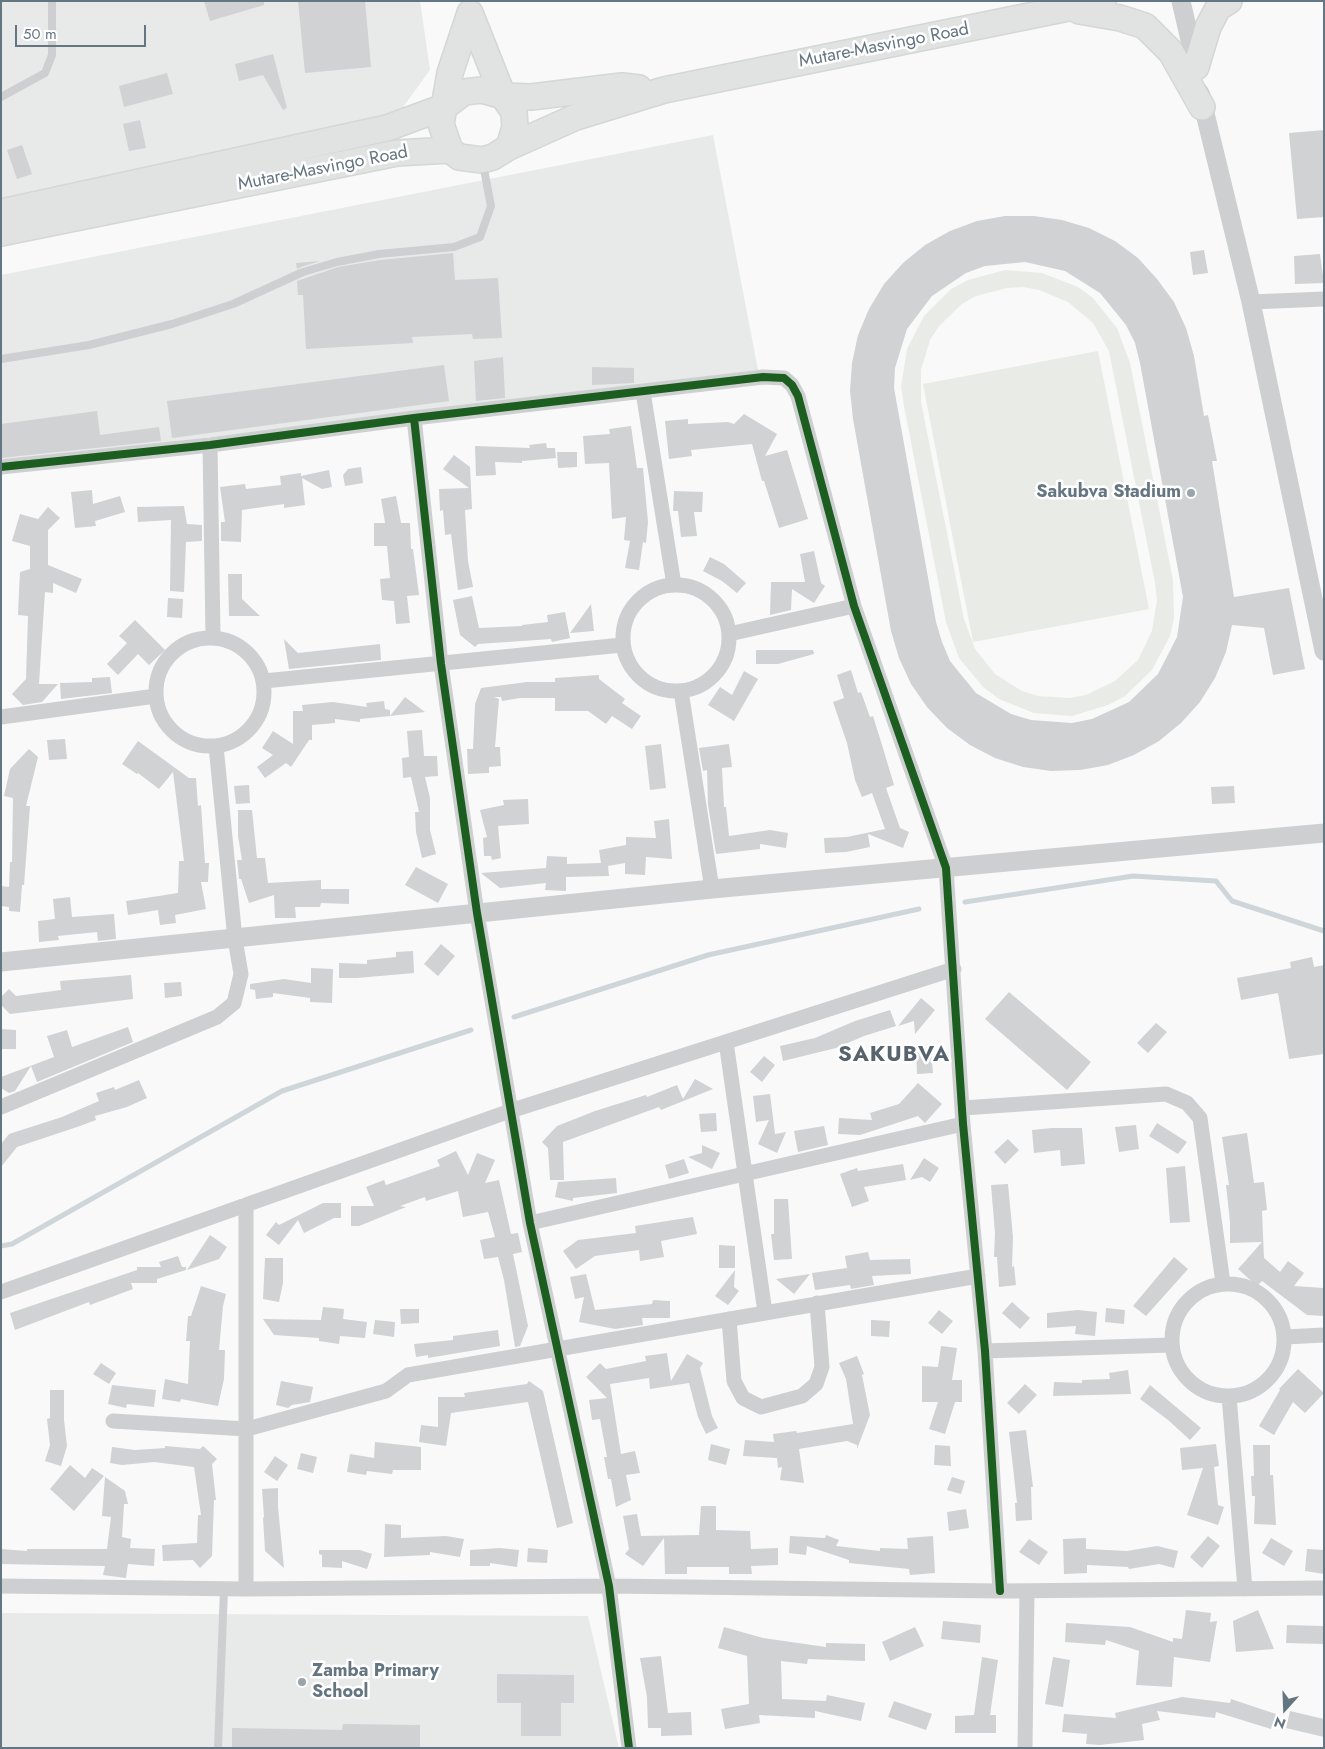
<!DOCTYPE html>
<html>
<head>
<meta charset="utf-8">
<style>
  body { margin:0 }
  #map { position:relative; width:1325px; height:1749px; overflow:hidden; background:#f9f9f9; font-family:Jost,sans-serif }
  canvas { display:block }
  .frame { position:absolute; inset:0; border:2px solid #657683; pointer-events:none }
  .north { position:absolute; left:1260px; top:1684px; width:50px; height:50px; -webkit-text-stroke:4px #fff; paint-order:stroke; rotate:200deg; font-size:14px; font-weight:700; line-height:20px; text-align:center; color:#657683 }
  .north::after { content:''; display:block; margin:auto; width:18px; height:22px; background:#657683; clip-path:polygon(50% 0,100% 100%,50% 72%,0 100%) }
  .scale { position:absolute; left:15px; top:25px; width:131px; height:22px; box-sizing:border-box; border:2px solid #657683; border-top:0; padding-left:6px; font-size:15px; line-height:18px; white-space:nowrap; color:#657683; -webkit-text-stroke:4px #fff; paint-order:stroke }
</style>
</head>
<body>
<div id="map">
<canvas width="1325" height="1749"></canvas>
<div class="frame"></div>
<div class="north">N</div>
<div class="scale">50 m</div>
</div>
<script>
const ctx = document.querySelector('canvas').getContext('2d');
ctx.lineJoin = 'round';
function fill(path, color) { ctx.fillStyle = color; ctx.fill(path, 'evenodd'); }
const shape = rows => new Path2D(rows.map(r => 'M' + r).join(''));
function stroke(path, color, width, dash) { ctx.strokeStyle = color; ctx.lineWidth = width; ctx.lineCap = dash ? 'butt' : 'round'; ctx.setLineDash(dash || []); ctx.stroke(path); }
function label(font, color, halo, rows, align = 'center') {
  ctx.font = font + ' Jost,sans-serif'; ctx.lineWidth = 5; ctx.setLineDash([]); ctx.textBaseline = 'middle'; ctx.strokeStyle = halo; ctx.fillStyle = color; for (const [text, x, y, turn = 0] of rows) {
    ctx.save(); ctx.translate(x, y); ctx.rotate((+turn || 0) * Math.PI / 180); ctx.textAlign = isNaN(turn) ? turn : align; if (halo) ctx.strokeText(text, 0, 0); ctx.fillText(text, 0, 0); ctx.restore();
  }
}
const built = shape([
  [1,1,420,1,430,70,390,125,1,214],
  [713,135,758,370,1,463,1,275],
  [1,1613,588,1616,619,1748,1,1748]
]);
const green = shape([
  [1005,270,1042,273,1078,287,1093,298,1117,328,1130,363,1173,580,1174,618,1170,636,1152,670,1125,696,1108,705,1072,716,1034,713,999,699,983,687,959,658,946,622,904,406,901,387,907,349,924,316,951,289,968,280],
  [1023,287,1039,290,1068,302,1093,323,1109,351,1155,583,1157,600,1152,631,1138,660,1115,681,1086,695,1070,698,1038,696,1022,691,995,674,975,649,964,619,921,402,921,370,930,340,939,326,962,304,976,296,1007,288],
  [1098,351,1149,609,973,642,923,384]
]);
const stream = shape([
  [965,902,1133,876,1216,881,1232,901,1324,931],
  [514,1017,708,955,919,909],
  [1,1246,12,1244,282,1091,471,1030]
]);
const building = shape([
  [204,1,264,1,264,5,210,21],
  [298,1,365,1,371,67,305,73],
  [273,54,287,108,283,110,263,75,239,81,235,64],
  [167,73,173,94,124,107,119,86],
  [140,120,146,148,129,151,123,124],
  [1324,130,1324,217,1297,219,1289,133],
  [22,145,32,174,17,179,7,150],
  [1005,216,1034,216,1062,220,1089,228,1115,241,1138,258,1157,279,1174,302,1186,328,1194,356,1204,416,1208,415,1217,461,1212,461,1234,597,1289,588,1305,669,1273,675,1264,628,1232,625,1226,652,1215,678,1200,702,1181,723,1159,741,1134,755,1108,765,1080,770,1051,771,1023,767,995,758,970,745,947,728,927,707,911,684,899,658,891,631,853,419,850,391,852,363,858,335,869,309,884,284,903,263,925,245,950,231,977,221],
  [1025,262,1065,271,1100,293,1126,325,1135,343,1140,363,1183,597,1177,637,1158,674,1129,702,1092,719,1072,723,1031,720,1011,714,976,693,950,661,942,642,936,622,894,388,895,368,907,329,932,296,966,273,985,266],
  [1204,250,1208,273,1193,275,1190,252],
  [453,253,455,280,498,278,502,338,473,339,472,334,412,337,413,343,306,349,303,295,298,295,297,281,338,267,380,260],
  [1320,254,1324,283,1295,284,1294,256],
  [320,261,301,267,297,269,296,263],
  [503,357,505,398,476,401,474,361],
  [444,365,449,401,172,438,167,401],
  [592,367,634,368,634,383,592,385],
  [97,411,100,435,159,427,161,441,1,458,1,424],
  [744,414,777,434,765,456,787,450,808,519,779,528,764,481,762,481,752,444,691,450,692,456,669,459,665,421,688,419,688,424,728,422,734,424],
  [631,426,637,468,643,468,648,522,646,543,643,542,639,570,625,568,630,541,624,540,626,517,612,519,609,463,585,464,583,436,610,434,609,429],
  [546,443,547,448,555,448,556,458,522,461,522,463,495,462,496,475,476,476,475,446,530,448,529,445],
  [557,452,577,452,577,467,558,468],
  [454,455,470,467,472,509,465,510,468,561,473,587,458,590,451,534,445,535,443,510,440,511,439,489,469,488,443,469],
  [361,467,363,483,345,486,343,475,348,469],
  [329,470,332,487,322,489,302,478,305,505,284,508,284,504,242,510,241,542,221,541,221,522,225,522,220,487,245,484,246,489,281,485,280,476,301,473,301,476],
  [92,490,93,504,120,496,125,512,95,521,96,526,75,528,71,492],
  [674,491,703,492,702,512,694,512,697,536,681,537,678,511,673,511],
  [396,496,401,523,410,523,411,549,413,549,419,595,407,596,410,623,396,624,394,601,382,600,380,579,390,578,387,546,374,546,374,523,385,523,381,499],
  [184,506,187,524,202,525,202,541,186,542,184,592,170,591,171,520,138,522,137,507],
  [48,507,60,518,48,530,48,565,82,579,76,593,53,583,53,593,45,592,39,684,58,684,42,702,23,705,12,694,26,679,28,616,18,615,19,591,20,572,30,569,30,546,12,541,20,514,38,519],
  [814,551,821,583,825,586,814,603,792,589,791,610,770,615,771,582,805,582,800,554],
  [710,557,724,564,746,583,737,593,722,581,703,571],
  [228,574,242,574,242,599,260,616,229,616],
  [472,596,479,628,522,626,522,625,548,622,547,615,565,612,570,638,552,642,551,639,478,644,475,647,460,635,453,600],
  [168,598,183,599,182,618,167,617],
  [591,604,594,631,570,633],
  [135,620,165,650,149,665,138,654,118,675,107,664,127,643,119,636],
  [284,639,298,653,380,644,381,660,289,669],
  [756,650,813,650,814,654,778,664,756,664],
  [851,670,858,693,861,692,870,717,873,716,882,745,894,785,886,788,900,828,909,832,903,848,868,834,870,847,846,852,825,853,824,838,847,837,885,829,872,793,862,797,855,780,847,743,833,702,844,698,837,675],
  [744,671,758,679,734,721,708,705,720,687,732,695],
  [599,675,599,679,625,699,622,703,641,716,632,729,612,716,606,724,588,711,555,711,555,698,520,698,502,701,501,697,494,697,499,699,495,747,500,747,501,766,489,767,489,773,468,774,467,749,473,749,475,704,481,688,527,682,555,682,555,678],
  [110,677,112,693,61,699,60,683,92,682,92,678],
  [405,697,425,712,390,716],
  [384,701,385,709,390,710,390,716,360,719,360,722,335,719,335,723,312,725,312,740,309,740,291,767,286,763,265,778,257,767,273,755,262,748,273,731,293,744,293,711,303,711,302,705,333,702,367,707,366,703],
  [422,730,424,756,437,756,438,776,425,777,430,798,430,830,436,854,422,858,416,832,415,812,419,812,411,777,403,778,402,758,409,757,407,731],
  [65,739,67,759,49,760,47,740],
  [138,741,189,778,196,778,198,806,201,805,205,863,209,863,208,882,201,882,206,909,175,915,176,923,160,925,158,910,128,915,126,901,178,893,179,861,184,861,173,772,159,789,138,773,137,774,122,764],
  [661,744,666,788,650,790,645,746],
  [729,744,732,767,722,768,724,807,726,807,729,836,770,830,788,833,786,848,760,844,760,849,716,854,708,805,707,770,703,771,699,748],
  [29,749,38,757,26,806,30,806,24,885,22,885,20,912,9,911,9,907,1,906,1,886,9,887,10,862,12,862,13,798,4,796,10,769],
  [249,785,250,803,236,804,234,786],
  [1234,786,1235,803,1212,804,1211,787],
  [528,799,529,824,498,826,501,858,492,860,491,856,484,856,483,838,487,837,480,810,504,805,503,800],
  [238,810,252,810,257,858,265,858,268,883,321,880,321,889,349,889,349,904,321,903,320,907,295,907,296,918,275,918,274,895,249,903,241,879,239,879,237,860,242,860,238,836],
  [669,819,672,859,646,857,645,875,625,874,625,863,608,866,609,876,566,877,566,891,545,890,546,883,500,888,481,873,546,868,547,856,567,857,567,864,601,863,599,850,626,845,626,837,656,838,654,821],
  [416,867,448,884,438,903,405,885],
  [70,897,72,917,114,914,116,939,98,941,97,932,58,936,59,940,39,942,38,921,55,919,53,899],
  [441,944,455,956,438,976,424,964],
  [413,951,414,973,357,978,339,978,339,963,367,964,367,960,396,957,396,952],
  [1312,957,1314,967,1324,965,1324,1054,1289,1059,1278,993,1241,1000,1237,978,1291,968,1290,962],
  [311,968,333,969,332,1003,310,1002,310,998,273,993,273,997,256,999,255,990,250,989,250,984,284,979,311,983],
  [131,975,133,999,10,1014,1,1005,1,997,9,989,16,996,61,990,60,981],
  [181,982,182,996,165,998,164,983],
  [1009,992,1091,1062,1067,1090,985,1019],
  [921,998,935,1010,915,1034,914,1021,898,1026],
  [890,1010,896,1026,864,1036,836,1048,783,1061,780,1046,815,1038,855,1021],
  [1156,1023,1167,1032,1148,1053,1137,1043],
  [128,1027,133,1042,37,1082,31,1066,15,1091,9,1093,1,1088,1,1077,54,1057,47,1036,67,1030,72,1047],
  [1,1029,16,1030,16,1049,1,1049],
  [931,1047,933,1073,917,1074,916,1048],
  [764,1056,775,1065,762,1082,750,1072],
  [695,1079,713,1089,661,1110,659,1107,563,1142,564,1180,550,1180,548,1148,542,1142,557,1126,595,1111,646,1095,647,1097,677,1085,683,1099],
  [139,1080,147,1098,127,1107,95,1116,96,1120,80,1126,17,1147,1,1167,1,1144,9,1134,62,1117,99,1101,96,1093,114,1087,115,1090],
  [918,1083,942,1104,925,1123,918,1116,860,1135,838,1134,839,1118,872,1120,870,1113,899,1104],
  [770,1094,775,1134,786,1132,777,1153,758,1144,769,1120,756,1122,753,1096],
  [716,1113,717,1131,701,1132,699,1114],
  [1157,1123,1187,1142,1178,1154,1149,1136],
  [1136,1125,1139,1149,1119,1152,1115,1127],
  [824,1126,828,1145,798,1152,794,1131],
  [1052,1128,1082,1128,1085,1164,1061,1166,1060,1150,1034,1153,1032,1130],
  [1247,1133,1254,1183,1264,1182,1267,1210,1262,1211,1264,1258,1280,1272,1288,1261,1304,1273,1294,1286,1324,1288,1324,1316,1307,1315,1262,1281,1257,1286,1238,1269,1262,1242,1230,1243,1230,1222,1226,1185,1229,1185,1222,1137],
  [1008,1139,1019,1150,1005,1164,994,1152],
  [702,1145,720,1153,712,1169,688,1157,702,1153],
  [456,1151,468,1175,477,1153,495,1160,485,1183,499,1180,511,1234,518,1233,522,1252,513,1254,528,1326,520,1346,515,1347,504,1280,498,1257,484,1259,480,1240,495,1237,488,1212,463,1217,458,1191,426,1201,425,1197,400,1206,406,1207,359,1226,351,1226,351,1206,374,1206,366,1187,384,1180,386,1185,440,1166,437,1160],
  [924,1158,939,1168,930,1182,922,1177,910,1180],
  [684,1159,689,1173,669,1179,665,1165],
  [903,1164,906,1180,864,1187,869,1201,852,1207,840,1174,857,1168,858,1171],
  [1185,1166,1190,1222,1170,1223,1166,1168],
  [616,1178,617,1193,573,1198,573,1201,555,1197,558,1182],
  [1008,1184,1013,1237,1012,1267,1014,1266,1016,1285,999,1287,997,1257,994,1257,995,1233,991,1185],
  [774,1199,788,1199,792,1259,774,1260,771,1234,774,1234],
  [323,1203,341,1203,341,1218,334,1218,304,1233,298,1220,279,1245,266,1235,276,1222,279,1225],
  [693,1217,697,1234,661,1241,664,1257,640,1261,639,1250,595,1256,576,1269,563,1251,578,1240,636,1233,635,1226],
  [210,1235,227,1247,219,1259,187,1270],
  [719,1245,735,1246,735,1268,719,1268],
  [868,1252,870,1260,910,1259,911,1274,872,1276,874,1285,851,1289,850,1285,815,1290,812,1273,847,1268,845,1256],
  [178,1256,182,1267,186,1267,186,1270,157,1279,157,1283,131,1283,133,1289,90,1305,89,1302,15,1330,10,1313,137,1270,137,1267,161,1267,159,1262],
  [1174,1257,1188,1269,1146,1316,1133,1306],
  [265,1258,283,1258,283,1283,279,1302,263,1299],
  [735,1270,734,1287,739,1291,728,1305,715,1296],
  [586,1274,595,1310,652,1304,653,1300,670,1301,670,1318,642,1318,643,1325,615,1329,579,1322,584,1297,575,1299,570,1277],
  [810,1274,794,1294,776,1279],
  [201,1286,226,1294,223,1306,219,1350,225,1350,224,1379,218,1406,181,1399,180,1402,162,1399,165,1379,188,1384,190,1341,186,1341,188,1316,191,1316],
  [1012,1302,1030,1318,1020,1329,1002,1313],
  [323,1307,344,1309,343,1319,367,1322,365,1338,340,1336,339,1344,319,1341,319,1338,274,1335,263,1319,321,1320],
  [1106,1308,1125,1310,1124,1324,1105,1322],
  [400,1309,419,1309,419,1323,401,1324],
  [939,1310,953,1321,942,1334,928,1323],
  [1078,1310,1097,1312,1095,1336,1075,1334,1076,1326,1047,1328,1047,1313],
  [375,1320,395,1322,394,1337,373,1334],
  [871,1320,890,1321,889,1337,871,1336],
  [498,1330,500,1346,428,1358,428,1355,416,1357,414,1344,453,1340,453,1336],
  [941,1346,957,1348,952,1380,962,1380,962,1402,955,1402,945,1434,929,1429,938,1402,922,1402,922,1366,938,1367],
  [667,1353,671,1381,687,1354,703,1363,700,1368,712,1416,718,1428,706,1434,698,1417,689,1383,650,1389,649,1378,610,1384,621,1454,635,1451,640,1473,626,1475,631,1500,616,1507,611,1479,608,1479,604,1457,607,1457,600,1419,592,1420,589,1400,607,1398,586,1377,600,1363,606,1369,646,1361,645,1356],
  [857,1356,864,1374,862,1375,870,1415,857,1449,857,1445,847,1441,799,1449,804,1483,780,1480,782,1467,778,1468,777,1458,743,1456,745,1440,774,1442,773,1434,796,1431,797,1433,853,1424,846,1379,839,1363],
  [101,1363,116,1373,109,1384,93,1374],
  [1298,1369,1324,1393,1305,1413,1293,1402,1274,1435,1259,1426,1280,1390,1279,1389],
  [1128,1370,1131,1394,1053,1396,1054,1382,1082,1383,1082,1380,1110,1379,1109,1373],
  [281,1381,313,1387,310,1402,292,1405,288,1408,276,1405],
  [529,1381,543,1391,573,1523,557,1528,528,1402,451,1413,446,1446,419,1442,421,1425,438,1427,438,1397,465,1397,464,1393,527,1384],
  [1025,1384,1037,1395,1019,1414,1007,1403],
  [112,1385,156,1390,154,1407,127,1404,126,1408,108,1404],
  [1150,1385,1201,1428,1190,1440,1168,1420,1140,1399],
  [50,1390,64,1390,64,1420,67,1446,61,1466,45,1461,50,1445,47,1419,50,1418],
  [1026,1430,1033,1487,1031,1487,1032,1520,1016,1521,1015,1503,1017,1503,1009,1432],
  [375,1442,421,1447,421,1470,393,1470,392,1474,367,1471,366,1475,347,1472,350,1454,374,1458],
  [711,1444,730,1449,726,1465,708,1460],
  [1216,1444,1219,1466,1214,1467,1218,1505,1224,1507,1218,1525,1187,1515,1203,1468,1182,1470,1180,1448],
  [935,1445,950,1446,951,1466,934,1465],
  [1253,1445,1270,1445,1270,1475,1273,1475,1276,1525,1254,1524,1255,1496,1252,1496,1251,1476,1254,1476],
  [165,1446,200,1449,203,1446,217,1459,212,1464,216,1500,214,1500,212,1556,200,1568,193,1560,163,1561,162,1545,197,1543,198,1515,201,1515,194,1467,154,1462,122,1465,110,1463,112,1447,135,1450,165,1448],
  [301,1453,317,1457,313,1473,297,1469],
  [275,1456,288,1465,277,1481,264,1472],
  [70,1465,85,1478,92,1468,104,1476,74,1511,50,1489],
  [105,1477,125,1491,128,1504,124,1504,122,1537,131,1539,130,1548,155,1549,154,1566,128,1564,126,1578,103,1575,105,1566,1,1564,1,1549,27,1551,27,1549,107,1549,111,1517,102,1516],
  [952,1477,965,1481,961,1494,947,1490],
  [278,1488,278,1507,284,1568,265,1551,263,1518,264,1517,262,1489],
  [701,1506,716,1506,716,1530,750,1531,751,1549,778,1548,778,1565,751,1566,752,1574,729,1574,729,1567,687,1567,687,1574,665,1574,664,1538,643,1566,625,1554,629,1549,623,1516,637,1514,641,1536,699,1535],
  [966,1509,969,1528,949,1531,947,1512],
  [385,1524,401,1525,401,1538,446,1536,464,1539,460,1557,430,1552,430,1555,384,1557],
  [826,1535,839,1540,836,1546,880,1551,880,1548,908,1549,907,1538,933,1536,935,1573,910,1575,909,1569,849,1563,849,1560,807,1546,806,1555,789,1553,790,1536,825,1538],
  [1208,1536,1220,1546,1202,1568,1190,1557],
  [1086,1538,1086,1549,1127,1551,1157,1546,1178,1551,1174,1568,1159,1564,1129,1569,1128,1567,1087,1565,1087,1573,1064,1574,1063,1539],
  [1271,1538,1293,1551,1284,1566,1262,1553],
  [1029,1539,1048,1552,1039,1565,1019,1552],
  [500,1548,519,1550,517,1567,490,1563,490,1566,470,1566,470,1550],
  [528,1548,548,1550,547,1563,527,1562],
  [1307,1549,1324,1550,1324,1574,1305,1571],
  [319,1550,360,1550,372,1554,367,1569,342,1561,342,1568,322,1567,322,1555,319,1554],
  [1186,1610,1211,1613,1210,1622,1217,1621,1210,1662,1174,1657,1172,1687,1136,1685,1139,1651,1106,1640,1105,1645,1065,1642,1066,1623,1130,1627,1173,1642,1173,1638,1182,1639],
  [1258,1610,1274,1649,1236,1652,1233,1621],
  [943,1621,981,1625,980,1643,941,1639],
  [1287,1625,1324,1626,1324,1644,1286,1643],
  [724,1627,763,1638,826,1647,826,1643,865,1644,865,1661,808,1659,807,1664,781,1661,782,1699,826,1701,827,1695,865,1703,861,1721,815,1711,815,1718,759,1715,760,1723,725,1729,721,1709,749,1704,747,1656,718,1648],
  [915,1627,924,1646,890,1661,882,1642],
  [661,1656,668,1713,691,1712,692,1735,661,1736,661,1728,648,1728,647,1697,640,1658],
  [982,1657,998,1660,990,1715,996,1715,996,1733,955,1733,955,1716,974,1715],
  [1053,1657,1070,1660,1063,1707,1045,1704],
  [497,1674,574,1675,574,1703,561,1703,561,1736,521,1736,521,1703,497,1703],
  [1182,1697,1230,1703,1231,1699,1276,1714,1271,1729,1216,1712,1215,1718,1157,1711,1160,1720,1142,1724,1144,1740,1100,1745,1086,1744,1087,1734,1062,1732,1064,1714,1116,1718,1115,1713],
  [894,1701,932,1714,926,1730,888,1717],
  [1290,1711,1324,1719,1324,1737,1286,1728],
  [343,1724,420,1725,420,1748,232,1748,232,1728,342,1730]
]);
const service = shape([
  [1,97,45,73,52,55,52,1],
  [1,359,89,345,172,324,233,304,303,272,337,262,379,254,454,247,480,237,491,206,483,164],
  [218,1748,224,1589]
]);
const minor = shape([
  [1251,302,1324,299],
  [643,392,674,585],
  [414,418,441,664,477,913,530,1223,609,1586,629,1748],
  [210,445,213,636],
  [1,467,210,445,414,418,763,377,784,378,792,385,798,396,854,606,946,868,963,1124,985,1351,1000,1591],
  '623 638a53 53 0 1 1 106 0a53 53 0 1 1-106 0Z',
  [729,634,854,606],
  '156 692a54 54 0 1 1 108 0a54 54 0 1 1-108 0Z',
  [264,681,622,645],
  [681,691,712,889],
  [1,717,156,696],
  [726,1042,765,1312],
  [1,1107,217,1017,234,1003,241,974,235,939,216,746],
  [963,1108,1166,1094,1187,1103,1200,1118,1223,1283],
  [246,1205,246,1589],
  [530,1223,963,1124],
  '1172 1340a56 56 0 1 1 112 0a56 56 0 1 1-112 0Z',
  [1,1292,510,1111,954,969],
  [729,1319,734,1381,743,1398,761,1407,802,1396,816,1384,822,1367,817,1303],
  [1285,1337,1324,1335],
  [985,1351,1171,1345],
  [1229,1396,1245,1589],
  [113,1421,247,1429,386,1391,408,1375,978,1276],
  [1,1586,246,1589,609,1586,1000,1591,1324,1588],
  [1025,1748,1027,1591]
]);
const tertiary = shape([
  [1181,1,1196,66],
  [1200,93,1251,302,1324,651],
  [1,962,712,889,1324,833]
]);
const trunk = shape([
  [1079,11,1120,18,1145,26,1171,52,1202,107],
  [470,13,503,96,514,112,515,127,509,147],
  [1196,67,1208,27,1218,8,1229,1],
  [450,150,441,124,450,73,470,13],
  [1,212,387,128,444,107,464,92,482,90,503,96,531,97,622,86,639,88],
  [1,233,397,153,450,150,459,157,482,160,493,157,509,147,576,117,664,90,1103,1]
]);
const cycleway = shape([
  [414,418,441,664,477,913,530,1223,609,1586,629,1748],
  [1,467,210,445,414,418,763,377,784,378,792,385,798,396,854,606,946,868,963,1124,985,1351,1000,1591]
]);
const markers = [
  [1191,493,5,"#99a4ac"],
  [302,1682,5,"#99a4ac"]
];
const streetNames = [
  ["Mutare-Masvingo Road",884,46,-11],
  ["Mutare-Masvingo Road",323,169,-11]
];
const poiNames = [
  ["Sakubva Stadium",1181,493],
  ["Zamba Primary",312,1672,"left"],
  ["School",312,1693,"left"]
];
const districtNames = [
  ["SAKUBVA",894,1056]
];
fill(built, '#e8e9e9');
fill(green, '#e8ebe6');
stroke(stream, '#ced6d9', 5);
fill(building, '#d0d2d3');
stroke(trunk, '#d5d6d6', 28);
stroke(service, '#cecfd0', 8);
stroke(minor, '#cecfd0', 15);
stroke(tertiary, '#cecfd0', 19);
stroke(trunk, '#e1e2e2', 25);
stroke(cycleway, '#1b5e20', 8);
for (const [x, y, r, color] of markers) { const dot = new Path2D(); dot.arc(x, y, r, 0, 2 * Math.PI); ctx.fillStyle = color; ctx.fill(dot); stroke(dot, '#fff', 2); }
label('18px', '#657683', '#fff', streetNames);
label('bold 18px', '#657683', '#fff', poiNames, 'right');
ctx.letterSpacing = '1px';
label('bold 22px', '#57646e', '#fff', districtNames);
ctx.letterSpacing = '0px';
</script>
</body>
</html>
